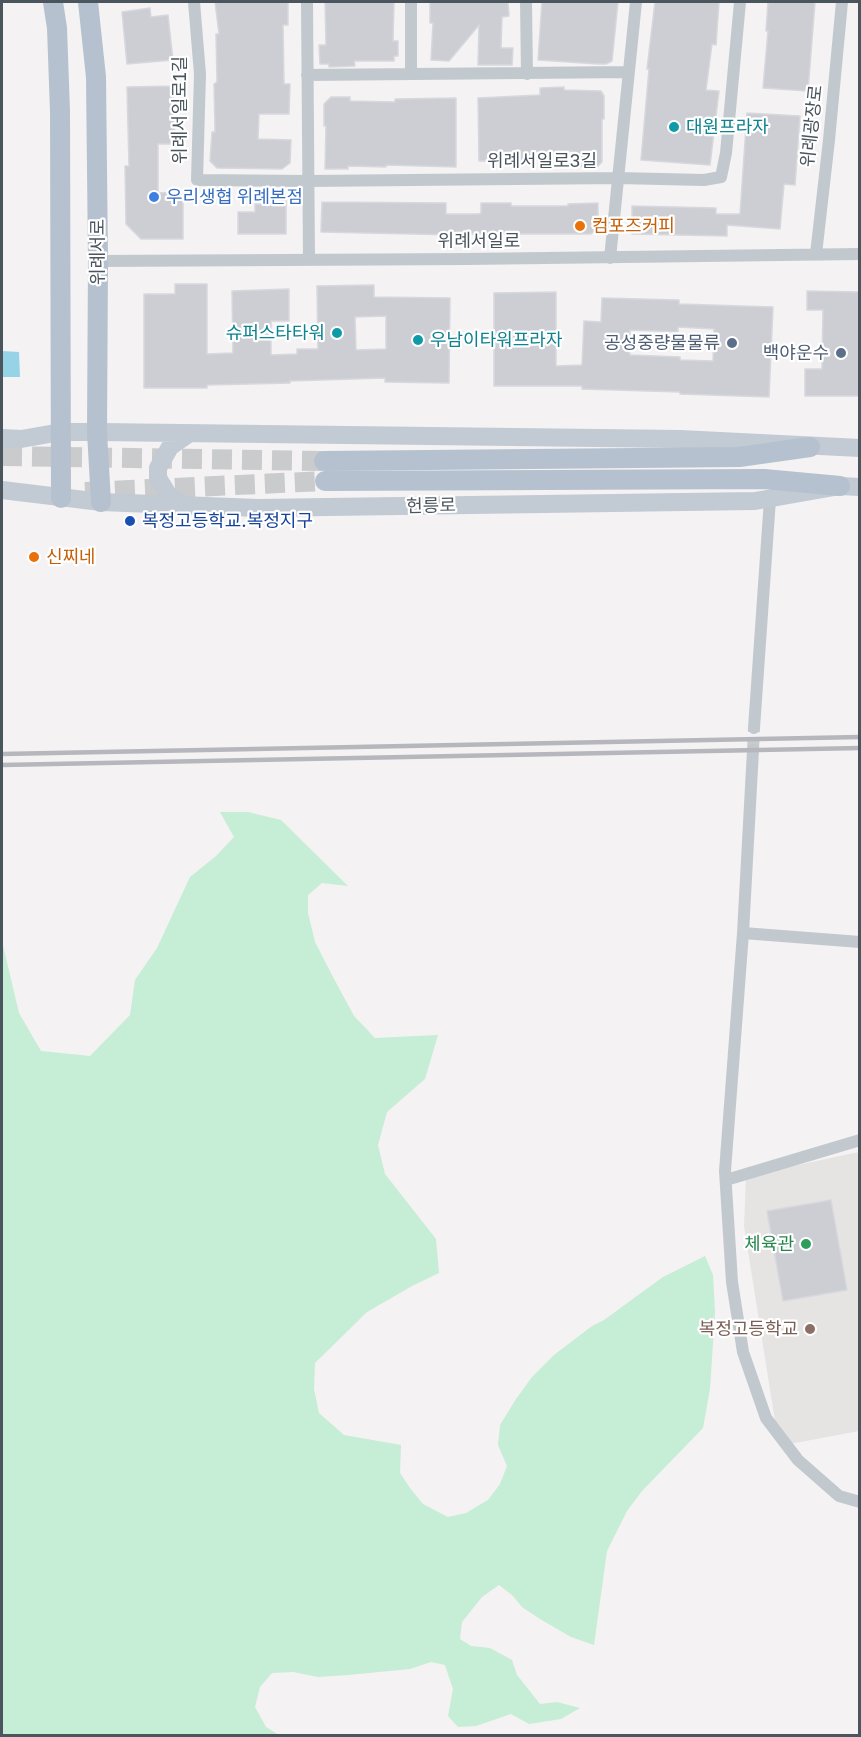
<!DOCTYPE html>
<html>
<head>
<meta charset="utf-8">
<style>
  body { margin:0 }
  #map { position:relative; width:861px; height:1737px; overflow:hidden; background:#f4f2f2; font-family:"Golos Text",sans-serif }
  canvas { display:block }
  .frame { position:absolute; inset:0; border:3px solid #4b555e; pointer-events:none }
</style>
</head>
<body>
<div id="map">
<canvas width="861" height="1737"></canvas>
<div class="frame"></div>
</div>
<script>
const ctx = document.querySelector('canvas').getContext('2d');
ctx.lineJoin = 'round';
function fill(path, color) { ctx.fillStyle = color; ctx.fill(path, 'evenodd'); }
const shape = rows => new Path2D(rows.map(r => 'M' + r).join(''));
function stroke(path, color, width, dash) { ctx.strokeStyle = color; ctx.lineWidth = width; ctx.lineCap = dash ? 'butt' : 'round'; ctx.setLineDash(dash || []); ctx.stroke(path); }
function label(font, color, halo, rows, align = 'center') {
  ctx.font = font + ' "Golos Text","Noto Sans KR",sans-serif'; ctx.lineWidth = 4.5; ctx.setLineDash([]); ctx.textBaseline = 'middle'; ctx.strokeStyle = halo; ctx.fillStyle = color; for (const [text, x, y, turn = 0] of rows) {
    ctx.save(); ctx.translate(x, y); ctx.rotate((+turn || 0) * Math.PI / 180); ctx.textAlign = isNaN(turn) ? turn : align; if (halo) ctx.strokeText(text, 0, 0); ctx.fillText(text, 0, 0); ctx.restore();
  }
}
const education = shape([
  [859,1152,859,1431,779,1446,744,1226,746,1176]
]);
const green = shape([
  [220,812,248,812,281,820,348,886,322,883,308,895,308,913,315,942,333,977,354,1016,375,1038,438,1035,425,1079,387,1112,378,1145,385,1174,436,1239,439,1273,412,1286,367,1312,315,1363,314,1389,319,1413,344,1435,401,1445,400,1473,410,1488,423,1504,448,1517,466,1513,488,1500,500,1484,507,1466,498,1445,500,1425,516,1399,532,1377,554,1355,592,1326,604,1320,663,1277,705,1256,713,1275,715,1312,710,1389,703,1428,642,1491,627,1511,607,1551,594,1645,571,1637,540,1619,522,1607,512,1595,499,1585,482,1597,462,1622,460,1639,471,1646,490,1648,512,1660,517,1675,540,1704,557,1702,580,1708,561,1719,529,1724,511,1714,476,1726,458,1727,448,1716,453,1689,445,1665,431,1662,410,1669,348,1675,318,1677,293,1672,272,1673,260,1687,255,1707,266,1727,279,1735,2,1735,2,941,19,1013,41,1051,90,1056,130,1015,135,980,157,948,190,877,216,856,234,837]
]);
const water = shape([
  [2,351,19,352,20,377,2,377]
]);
const building = shape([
  [215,2,288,2,288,25,283,25,284,84,290,84,289,114,259,114,258,139,291,140,290,163,282,169,217,168,210,161,212,132,215,132,214,84,217,82,216,34,219,34,215,2],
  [325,2,394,2,393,41,398,41,398,56,394,56,394,61,354,61,355,66,329,67,329,64,320,64,319,45,326,45,325,2],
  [430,2,508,2,509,16,502,17,501,48,513,48,512,65,478,65,479,25,449,61,431,60,433,23,430,23,430,2],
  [542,2,618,2,612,61,606,64,598,64,538,60,542,2],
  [655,2,719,2,716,45,712,44,706,90,719,91,710,165,641,160,649,69,647,69,655,2],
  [768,2,815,2,808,91,763,88,768,31,766,31,768,2],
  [150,8,151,17,168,15,173,60,127,64,122,12,150,8],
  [173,86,175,144,158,144,158,193,183,192,183,239,141,239,126,224,125,166,129,166,127,87,173,86],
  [564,87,564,90,601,91,604,96,604,119,602,119,602,162,597,167,573,166,573,151,533,152,533,161,479,161,478,98,540,95,540,88,564,87],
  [331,97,350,97,350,101,395,102,395,99,456,98,456,167,386,165,386,167,348,166,348,169,325,169,326,126,324,126,324,104,331,97],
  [747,113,800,116,795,185,784,184,780,229,727,225,727,236,632,234,632,206,716,208,716,214,740,214,747,113],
  [271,200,286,200,286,234,238,234,238,212,255,212,255,204,271,204,271,200],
  [322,202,446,203,446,214,479,214,481,213,481,203,511,203,511,206,568,206,568,204,598,203,598,228,591,234,458,234,458,235,321,232,322,202],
  [175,284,207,284,207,354,233,353,232,291,289,289,289,321,271,321,271,355,297,354,297,349,318,349,317,286,374,285,374,297,450,298,449,383,385,382,385,378,290,381,290,383,207,385,207,388,144,388,144,294,175,294,175,284],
  [386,316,386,349,356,350,355,317,386,316],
  [807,291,860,292,860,396,805,396,805,369,822,369,823,310,807,310,807,291],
  [556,292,556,366,582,365,584,321,601,322,602,298,679,300,679,304,773,307,769,397,680,394,680,392,582,389,582,386,494,386,494,293,556,292],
  [678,327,714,329,713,361,680,360,680,357,630,355,630,330,678,332,678,327],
  [831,1200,847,1290,783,1301,767,1211,831,1200]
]);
const streetTunnel = shape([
  [753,750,754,728]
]);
const primaryTunnel = shape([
  [2,456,324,461],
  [85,492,325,481]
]);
const street = shape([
  [194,2,200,74,197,180,308,181,618,178,704,180,721,177,726,153,740,2],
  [307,2,309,260],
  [411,2,411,74],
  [526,2,527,74],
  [307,75,629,72],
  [816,254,829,140,842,2],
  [610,258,636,2],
  [98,261,466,259,860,254],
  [754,728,770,499],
  [753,750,743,933,725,1171,732,1282,743,1352,766,1418,798,1460,839,1496,860,1502],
  [743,933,860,942],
  [726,1180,860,1140]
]);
const secondary = shape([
  [2,438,21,439,61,432,97,432,680,439,860,448],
  [2,490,101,502,258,508,755,501,840,486,860,487],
  [183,505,169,496,158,478,158,468,170,447,190,433]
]);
const primary = shape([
  [53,2,57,28,60,111,61,498],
  [88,2,96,77,98,261,97,432,101,502],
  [324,461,739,457,810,447],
  [325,481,764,479,840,486]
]);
const rail = shape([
  [2,754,860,737],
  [2,765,860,748]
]);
const markers = [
  [674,127,6,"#0f9aa8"],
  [154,197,6,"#3f7fe0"],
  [580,226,6,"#e8710a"],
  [337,333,6,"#0f9aa8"],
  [418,340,6,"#0f9aa8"],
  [732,343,6,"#5c6f8a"],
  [841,353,6,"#5c6f8a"],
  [130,521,6,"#1a4fb4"],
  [34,557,6,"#e8710a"],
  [806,1244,6,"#2e9e5b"],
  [810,1329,6,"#8d6e63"]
];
const streetNames = [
  ["위례서일로1길",180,110,-90],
  ["위례광장로",812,126,-84],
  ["위례서일로3길",542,161],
  ["위례서일로",479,241],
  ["위례서로",98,252,-90],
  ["헌릉로",431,506,-1]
];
const cultureNames = [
  ["대원프라자",686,127],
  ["슈퍼스타타워",325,333,"right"],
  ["우남이타워프라자",430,340]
];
const shopNames = [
  ["우리생협 위례본점",166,197]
];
const foodNames = [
  ["컴포즈커피",592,226],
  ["신찌네",46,557]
];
const serviceNames = [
  ["공성중량물물류",720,343],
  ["백야운수",829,353]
];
const transitNames = [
  ["복정고등학교.복정지구",142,521]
];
const leisureNames = [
  ["체육관",794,1244]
];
const educationNames = [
  ["복정고등학교",798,1329]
];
fill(education, '#e5e4e3');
fill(green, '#c6edd6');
fill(water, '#96d3e6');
fill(building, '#cdced4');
stroke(building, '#d7d8dd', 1.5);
stroke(streetTunnel, '#cacbcd', 12, [12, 6]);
stroke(primaryTunnel, '#cacbcd', 20, [20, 10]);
stroke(street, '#c1c9cf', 12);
stroke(secondary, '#c2cad4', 18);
stroke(primary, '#b5c1ce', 20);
stroke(rail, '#b5b7bc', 4.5);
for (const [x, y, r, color] of markers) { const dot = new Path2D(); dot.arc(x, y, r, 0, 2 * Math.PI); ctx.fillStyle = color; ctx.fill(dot); stroke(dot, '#fff', 2); }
label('18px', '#4b555e', '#fff', streetNames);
label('18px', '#0d838f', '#fff', cultureNames, 'left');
label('18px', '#366cbe', '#fff', shopNames, 'left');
label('18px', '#c56008', '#fff', foodNames, 'left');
label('18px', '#4e5e75', '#fff', serviceNames, 'right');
label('18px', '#164399', '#fff', transitNames, 'left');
label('18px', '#27864d', '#fff', leisureNames, 'right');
label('18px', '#785e54', '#fff', educationNames, 'right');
</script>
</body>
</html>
